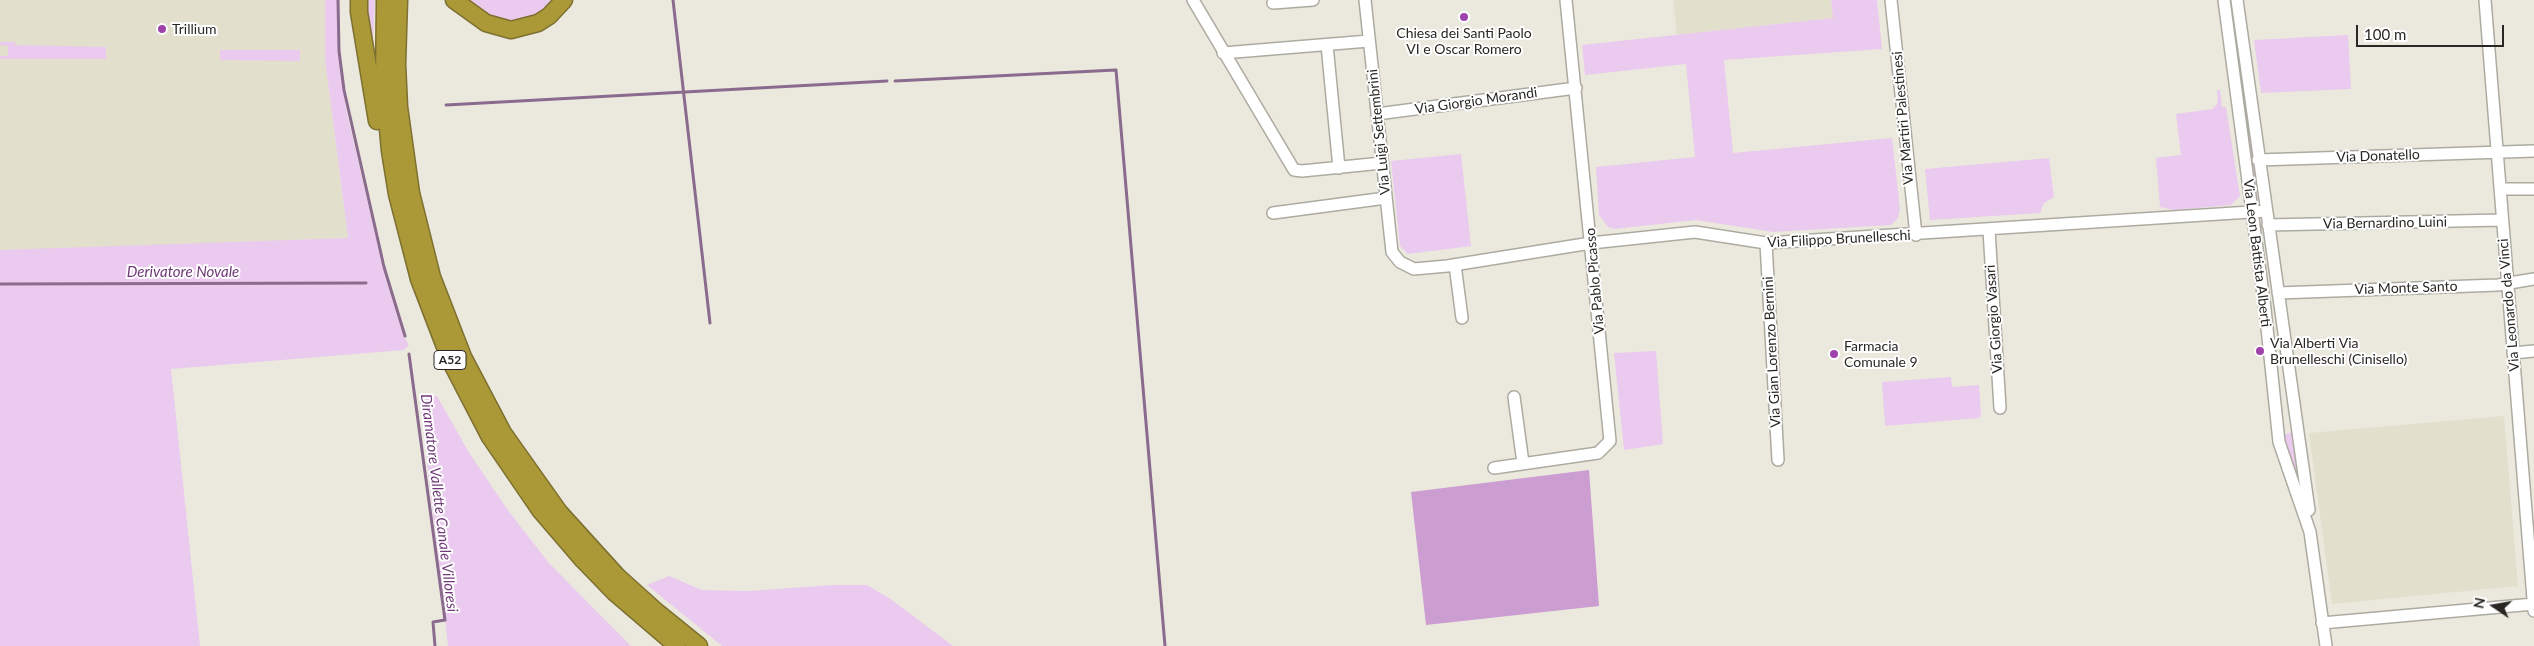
<!DOCTYPE html>
<html>
<head>
<meta charset="utf-8">
<style>
  body { margin:0 }
  #map { position:relative; width:2534px; height:646px; overflow:hidden; background:#ebe9de; font-family:Lato,sans-serif }
  canvas { display:block }
  .north { position:absolute; left:2469px; top:581px; width:50px; height:50px; -webkit-text-stroke:4px #fff; paint-order:stroke; rotate:282deg; font-size:14px; font-weight:700; line-height:20px; text-align:center; color:#282723 }
  .north::after { content:''; display:block; margin:auto; width:18px; height:22px; background:#282723; clip-path:polygon(50% 0,100% 100%,50% 72%,0 100%) }
  .scale { position:absolute; left:2356px; top:25px; width:148px; height:22px; box-sizing:border-box; border:2px solid #282723; border-top:0; padding-left:6px; font-size:15px; line-height:18px; white-space:nowrap; color:#282723; -webkit-text-stroke:4px #fff; paint-order:stroke }
</style>
</head>
<body>
<div id="map">
<canvas width="2534" height="646"></canvas>
<div class="north">N</div>
<div class="scale">100 m</div>
</div>
<script>
const ctx = document.querySelector('canvas').getContext('2d');
ctx.lineJoin = 'round';
function fill(path, color) { ctx.fillStyle = color; ctx.fill(path, 'evenodd'); }
const shape = rows => new Path2D(rows.map(r => 'M' + r).join(''));
function stroke(path, color, width, dash) { ctx.strokeStyle = color; ctx.lineWidth = width; ctx.lineCap = dash ? 'butt' : 'round'; ctx.setLineDash(dash || []); ctx.stroke(path); }
function label(font, color, halo, rows, align = 'center') {
  ctx.font = font + ' Lato,sans-serif'; ctx.lineWidth = 4; ctx.setLineDash([]); ctx.textBaseline = 'middle'; ctx.strokeStyle = halo; ctx.fillStyle = color; for (const [text, x, y, turn = 0] of rows) {
    ctx.save(); ctx.translate(x, y); ctx.rotate((+turn || 0) * Math.PI / 180); ctx.textAlign = isNaN(turn) ? turn : align; if (halo) ctx.strokeText(text, 0, 0); ctx.fillText(text, 0, 0); ctx.restore();
  }
}
const built = shape([
  [0,0,325,0,325,59,348,238,0,252],
  [1673,0,1831,0,1833,18,1677,35],
  [2504,416,2518,586,2332,604,2309,433]
]);
const green = shape([
  [325,0,337,0,338,52,346,109,384,273,403,335,409,345,404,350,171,369,200,646,0,646,0,250,348,238,325,59],
  [367,0,375,0,372,57],
  [463,0,559,0,536,20,500,23],
  [1831,0,1877,0,1882,49,1724,60,1733,153,1892,138,1900,209,1898,218,1891,225,1773,232,1696,220,1614,229,1608,227,1599,215,1596,167,1695,157,1686,64,1585,75,1582,45,1833,18],
  [2228,0,2231,0,2257,189,2253,190],
  [2348,35,2351,89,2261,93,2254,40],
  [0,42,15,42,15,45,106,47,106,59,0,59,0,56,8,56,8,46,0,45],
  [220,50,300,50,300,61,220,60],
  [2217,90,2220,90,2222,107,2226,107,2240,196,2231,205,2174,210,2160,207,2156,158,2181,155,2176,114,2213,109,2218,102],
  [1461,154,1471,246,1408,254,1400,246,1391,161],
  [2049,158,2054,197,2044,203,2040,213,1930,220,1925,169],
  [1656,351,1663,444,1624,450,1614,353],
  [1951,377,1952,387,1979,385,1981,415,1979,418,1885,426,1882,382],
  [437,396,468,451,507,509,548,562,631,646,448,646,420,400],
  [2294,427,2302,491,2282,436,2291,432],
  [669,576,702,590,748,591,833,585,867,585,892,600,953,646,722,646,647,585]
]);
const forest = shape([
  [1589,470,1599,606,1426,625,1411,492]
]);
const stream = shape([
  [338,0,339,51,344,90,384,267,405,336],
  [673,0,710,323],
  [895,81,1116,70,1165,646],
  [446,105,887,81],
  [0,284,366,283],
  [409,354,445,620,433,622,435,646]
]);
const minor = shape([
  [1193,0,1294,170,1302,171,1382,163],
  [1365,0,1392,252,1400,262,1414,269,1447,266,1591,243,1695,232,1766,243,2266,211],
  [1891,0,1916,235],
  [2224,0,2265,309,2279,442,2310,532,2326,646],
  [2237,0,2309,510],
  [2485,0,2534,611],
  [1273,3,1313,0],
  [1327,45,1339,168],
  [1223,53,1369,41],
  [1377,114,1576,88],
  [2258,160,2534,151],
  [2500,189,2534,189],
  [1273,213,1386,198],
  [2268,225,2502,220],
  [1989,230,2000,408],
  [1766,243,1778,460],
  [1455,265,1462,318],
  [2278,293,2498,285,2534,279],
  [2513,353,2534,351],
  [1514,397,1523,463],
  [1494,468,1598,453,1610,441,1566,0],
  [2322,623,2534,604]
]);
const highway = shape([
  [359,0,359,12,377,121],
  [385,0,384,86,390,151,397,194,419,279,450,360,490,437,540,510,583,560,614,592,677,646],
  [399,0,397,64,399,107,411,193,432,277,463,357,503,433,559,512,617,576,657,612,699,646],
  [454,0,486,23,511,30,538,23,549,16,564,0]
]);
const markers = [
  [1464,17,5,"#9f42ac"],
  [162,29,5,"#9f42ac"],
  [2260,351,5,"#9f42ac"],
  [1834,354,5,"#9f42ac"]
];
const shields = [
  [450,360,32]
];
const shieldNames = [
  ["A52",450,360]
];
const poiNames = [
  ["Trillium",172,29],
  ["Chiesa dei Santi Paolo",1464,33,"center"],
  ["VI e Oscar Romero",1464,49,"center"],
  ["Via Alberti Via",2270,343],
  ["Brunelleschi (Cinisello)",2270,359],
  ["Farmacia",1844,346],
  ["Comunale 9",1844,362]
];
const streetNames = [
  ["Via Giorgio Morandi",1476,101,-8],
  ["Via Martiri Palestinesi",1903,118,-95],
  ["Via Luigi Settembrini",1379,132,-96],
  ["Via Donatello",2378,156,-2],
  ["Via Bernardino Luini",2385,223,-1],
  ["Via Filippo Brunelleschi",1839,239,-3],
  ["Via Leon Battista Alberti",2257,253,83],
  ["Via Pablo Picasso",1595,281,-95],
  ["Via Monte Santo",2406,288,-2],
  ["Via Leonardo da Vinci",2509,305,-95],
  ["Via Giorgio Vasari",1994,319,-94],
  ["Via Gian Lorenzo Bernini",1772,352,-93]
];
const waterNames = [
  ["Derivatore Novale",183,272],
  ["Diramatore Vallette Canale Villoresi",439,503,83]
];
fill(built, '#e2dfcd');
fill(green, '#eacaee');
fill(forest, '#cb9dd1');
stroke(stream, '#8a6a8d', 3);
stroke(minor, '#adaba1', 14);
stroke(highway, '#7d7030', 19);
stroke(minor, '#fff', 11);
stroke(highway, '#ab9837', 16);
for (const [x, y, r, color] of markers) { const dot = new Path2D(); dot.arc(x, y, r, 0, 2 * Math.PI); ctx.fillStyle = color; ctx.fill(dot); stroke(dot, '#fff', 2); }
for (const [x, y, w] of shields) { const box = new Path2D(); box.roundRect(x - w / 2, y - 9.5, w, 19, 4); ctx.fillStyle = '#fff'; ctx.fill(box); stroke(box, '#282723', 1); }
label('bold 12px', '#282723', null, shieldNames);
label('14px', '#282723', '#fff', poiNames, 'left');
label('14px', '#282723', '#fff', streetNames);
label('italic 15px', '#6f3877', '#fff', waterNames);
</script>
</body>
</html>
